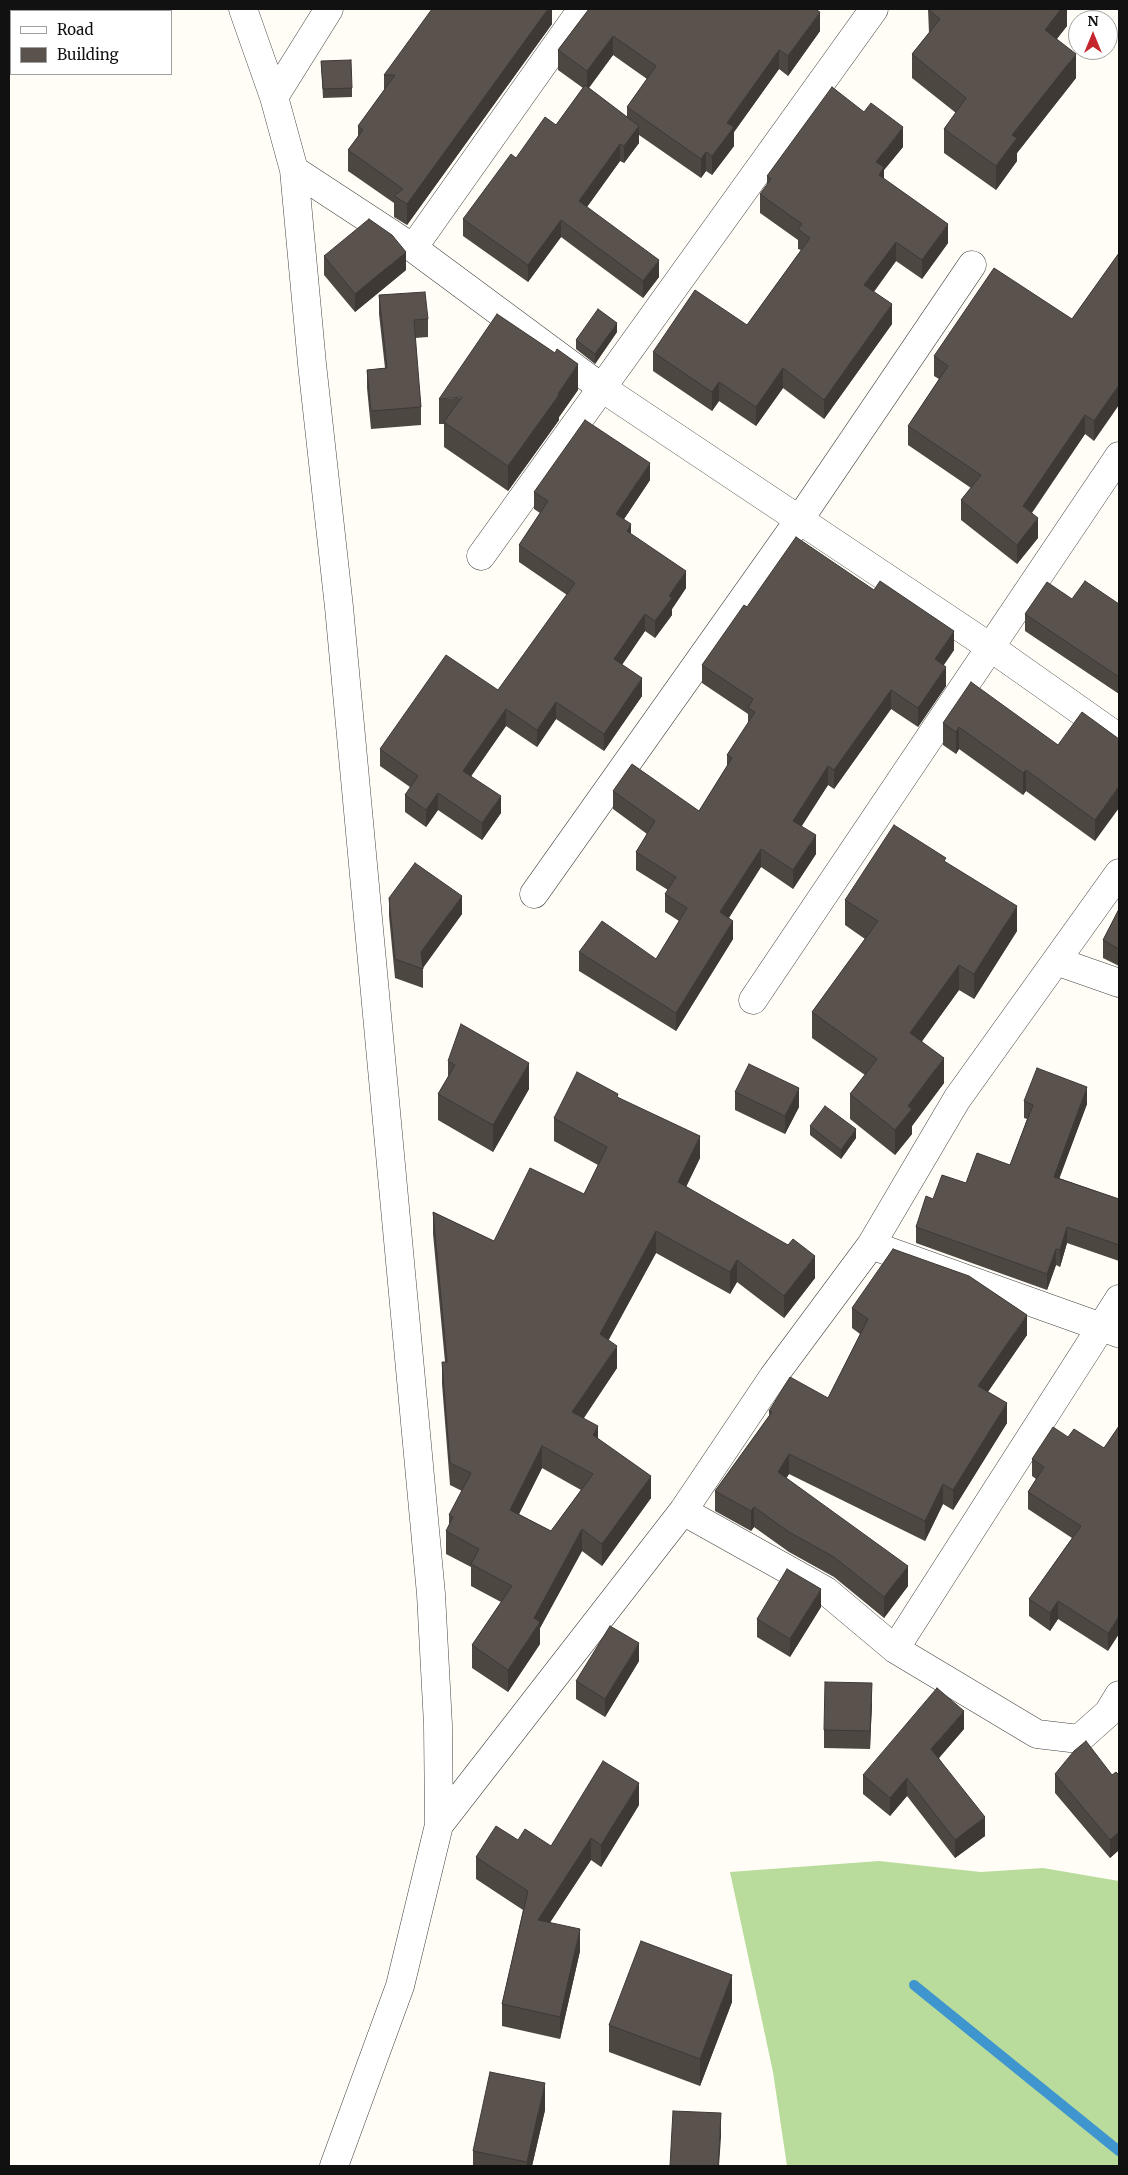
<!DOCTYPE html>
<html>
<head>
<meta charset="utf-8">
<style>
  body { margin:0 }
  #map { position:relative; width:1128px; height:2175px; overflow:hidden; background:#fffdf5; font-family:Merriweather,serif }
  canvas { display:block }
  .frame { position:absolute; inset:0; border:10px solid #111; pointer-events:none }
  .legend { position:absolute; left:10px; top:10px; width:162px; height:65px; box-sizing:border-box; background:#fff; border:1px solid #a0a0a0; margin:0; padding:6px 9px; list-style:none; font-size:15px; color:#111 }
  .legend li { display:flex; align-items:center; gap:10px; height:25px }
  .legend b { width:25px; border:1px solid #a0a0a0 }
  .north { position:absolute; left:1068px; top:10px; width:50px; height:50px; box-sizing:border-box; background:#fff; border:1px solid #a0a0a0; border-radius:50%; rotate:0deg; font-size:14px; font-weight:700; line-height:20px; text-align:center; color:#111 }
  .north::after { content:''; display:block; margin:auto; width:18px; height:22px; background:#c4262e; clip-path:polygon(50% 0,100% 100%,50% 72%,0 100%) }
</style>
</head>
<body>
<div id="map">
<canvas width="1128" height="2175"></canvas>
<div class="frame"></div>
<ul class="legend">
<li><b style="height:6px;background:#fff"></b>Road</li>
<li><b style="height:14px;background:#5a524d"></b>Building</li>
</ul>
<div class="north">N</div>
</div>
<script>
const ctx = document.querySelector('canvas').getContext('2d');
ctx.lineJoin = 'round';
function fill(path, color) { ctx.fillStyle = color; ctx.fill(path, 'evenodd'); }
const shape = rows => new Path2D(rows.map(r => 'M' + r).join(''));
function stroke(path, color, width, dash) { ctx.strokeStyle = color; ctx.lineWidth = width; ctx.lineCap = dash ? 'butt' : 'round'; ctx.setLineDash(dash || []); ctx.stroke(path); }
const forest = shape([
  [879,1861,981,1872,1043,1868,1119,1881,1119,2166,787,2166,773,2072,730,1872]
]);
const stream = shape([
  [914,1985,1119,2151]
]);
const minor = shape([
  [243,9,274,97,294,170,312,364,339,607,431,1594,438,1725,439,1825,400,1986,334,2166],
  [274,97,329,9],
  [294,170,413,248,602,388,990,647,1119,738],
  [413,248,582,9],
  [481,556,874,9],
  [534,894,799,520,972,265],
  [1056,961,1119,983],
  [753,1000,1119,456],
  [871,1245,1118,1333],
  [683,1511,826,1591,895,1649,1037,1734,1079,1739,1108,1713,1119,1695],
  [895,1649,1119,1299],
  [439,1825,683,1511,773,1377,871,1245,957,1099,1119,873]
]);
const wall = shape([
  [552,9,552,24,407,225,394,217,394,203,348,171,348,150,358,136,358,126,384,90,384,75],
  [589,9,820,31,788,76,779,69,734,132,734,146,712,175,706,171,701,178,639,135,639,143,624,163,620,161,587,207,659,277,643,298,561,237,528,282,463,236,463,219,556,125,583,88,558,70,558,50],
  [613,55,647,79,627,107,627,117,589,88],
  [928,9,1067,9,1067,26,1057,39,1076,78,1017,153,1017,161,996,190,944,153,944,129,956,113,912,78,912,54,929,33],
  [321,61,352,88,352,97,323,98],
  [903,147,884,170,884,179,948,243,922,279,896,261,874,292,892,324,824,419,783,388,756,426,719,401,712,411,653,371,653,352,747,325,801,250,798,249,798,240,760,213,760,194,767,185,767,176],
  [1119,253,1094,441,1085,434,1032,513,1038,538,1017,564,961,520,961,500,971,488,908,445,908,426,939,379,934,376,934,356,1072,319],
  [324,256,406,270,355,312,324,275],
  [379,295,428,319,428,337,415,338,421,407,421,425,371,429,367,388,367,370,385,368,379,314],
  [617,332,595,364,576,349,576,340],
  [578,390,559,417,559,420,508,491,444,447,444,424,439,424,439,399],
  [650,480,624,519,631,534,686,588,672,609,672,615,655,638,645,631,622,665,642,696,604,751,556,719,537,747,506,726,471,776,501,813,482,840,438,810,426,827,405,812,405,795,410,787,380,766,380,749,498,690,567,595,519,562,519,545,540,513,534,509,534,492],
  [1072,599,1119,604,1119,694,1025,631,1025,614],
  [747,607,954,650,943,666,946,686,918,727,891,709,834,789,828,785,801,826,816,854,793,889,761,867,729,918,733,939,676,1031,579,971,579,952,656,959,679,921,665,912,665,894,668,890,636,870,636,852,647,834,613,809,613,791,699,811,727,766,727,755,748,723,748,714,702,683,702,665],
  [943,723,1058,745,1119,739,1095,841,1026,791,1023,795,959,749,956,754,943,745],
  [946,862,1017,931,974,999,959,990,922,1041,944,1083,912,1126,912,1134,895,1155,850,1119,850,1094,865,1075,812,1038,812,1012,865,939,845,925,845,900],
  [389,898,462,914,423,968,423,988,395,978,389,916],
  [1119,909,1119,966,1103,958,1103,940],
  [448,1061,529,1089,493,1152,438,1120,438,1094,448,1077],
  [735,1092,799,1107,785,1134,735,1110],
  [618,1097,700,1158,686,1186,815,1278,784,1318,737,1282,730,1294,656,1253,608,1340,617,1368,584,1418,598,1439,651,1498,602,1566,582,1551,540,1628,540,1644,508,1692,472,1668,472,1645,501,1602,471,1586,471,1567,446,1554,446,1531,449,1525,449,1515,462,1491,450,1485,442,1384,442,1362,445,1362,433,1234,433,1212,494,1241,584,1194,598,1165,554,1141,554,1118],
  [542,1468,581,1490,551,1531,519,1514],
  [1024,1101,1087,1104,1059,1178,1119,1199,1119,1261,1067,1243,1060,1267,1056,1265,1047,1290,916,1243,916,1227,966,1183,1010,1165,1027,1119,1024,1118],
  [810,1126,856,1138,841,1159,810,1135],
  [852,1308,1027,1335,988,1392,1007,1423,953,1510,943,1504,925,1541,789,1474,786,1478,908,1586,884,1618,834,1577,789,1552,754,1527,751,1531,715,1511,715,1491,769,1416,769,1411,828,1398,860,1334,852,1328],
  [1119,1426,1108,1651,1058,1619,1050,1631,1029,1616,1029,1599,1072,1538,1028,1509,1028,1492,1036,1479,1032,1476,1032,1459,1068,1437,1104,1448],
  [821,1607,790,1657,757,1637,757,1619],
  [639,1661,605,1717,576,1699,576,1681],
  [872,1702,870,1749,824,1748,824,1730],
  [964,1729,939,1758,985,1836,955,1858,907,1796,890,1816,863,1794,863,1775],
  [1055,1774,1119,1775,1119,1850,1110,1858,1055,1793],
  [639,1805,601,1867,591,1860,550,1922,580,1951,560,2039,502,2026,502,2004,523,1910,476,1879,476,1857,518,1840,551,1846],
  [732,2002,700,2086,609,2052,609,2025],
  [545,2110,532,2166,473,2166,473,2151]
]);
const shadedWall = shape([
  [548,9,552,9,552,24,407,225,407,204],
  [1061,9,1067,9,1067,26,1045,53,1045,30],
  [820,12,820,31,788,76,788,56],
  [613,36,613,55,587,90,587,71],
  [779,50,779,69,734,132,734,146,712,175,712,156,727,123],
  [1076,54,1076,78,1017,153,1017,161,996,190,996,166,1012,135],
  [639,126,639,143,624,163,624,146],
  [903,127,903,147,884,170,884,187,879,177,876,162],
  [620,144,620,161,579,218,579,201],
  [706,152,706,171,701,178,701,159],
  [561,220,561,237,528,282,528,265],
  [948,224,948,243,922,279,922,260],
  [896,242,896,261,864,304,864,285],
  [406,252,406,270,355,312,355,294],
  [659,260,659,277,643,298,643,281],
  [892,304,892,324,824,419,824,400],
  [617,323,617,332,595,364,595,354],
  [578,364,578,390,559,417,559,420,508,491,508,466],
  [783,368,783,388,756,426,756,407],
  [1119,372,1119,405,1094,441,1094,421],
  [719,382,719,401,712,411,712,392],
  [1085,415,1085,434,1023,525,1023,506],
  [650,463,650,480,616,531,616,514],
  [1038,518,1038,538,1017,564,1017,545],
  [631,524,631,542,627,531],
  [686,571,686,588,672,609,672,615,655,638,655,621,669,596],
  [645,614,645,631,614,676,614,659],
  [954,631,954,650,935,678,935,659],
  [946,667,946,686,918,727,918,708],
  [642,678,642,696,604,751,604,734],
  [891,690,891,709,834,789,834,770],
  [556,702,556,719,537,747,537,730],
  [506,709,506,726,463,788,463,771],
  [959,727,959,749,956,754,956,732],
  [828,766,828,785,793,840,793,821],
  [1026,770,1026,791,1023,795,1023,773],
  [1119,786,1119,808,1095,841,1095,820],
  [438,793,438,810,426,827,426,810],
  [501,796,501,813,482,840,482,823],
  [816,835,816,854,793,889,793,870],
  [761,849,761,867,720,931,720,912],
  [462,896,462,914,422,969,421,952],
  [1017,906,1017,931,974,999,974,974],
  [733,921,733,939,676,1031,676,1013],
  [959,965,959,990,910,1058,910,1033],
  [944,1058,944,1083,912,1126,912,1134,895,1155,895,1130,908,1106],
  [529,1063,529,1089,493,1152,493,1125],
  [1087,1087,1087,1104,1054,1193,1054,1177],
  [799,1088,799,1107,785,1134,785,1116],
  [856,1129,856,1138,841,1159,841,1150],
  [700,1136,700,1158,678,1204,678,1182],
  [1067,1227,1067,1243,1060,1267,1060,1250],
  [656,1231,656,1253,600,1356,600,1334],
  [1056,1249,1056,1265,1047,1290,1047,1274],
  [815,1256,815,1278,784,1318,784,1296],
  [737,1260,737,1282,730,1294,730,1272],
  [1027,1315,1027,1335,978,1406,978,1386],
  [617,1346,617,1368,572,1435,572,1412],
  [1007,1403,1007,1423,953,1510,953,1490],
  [598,1426,598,1448,593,1435],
  [542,1446,542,1468,510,1532,510,1510],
  [789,1454,789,1474,778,1492,778,1472],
  [651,1476,651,1498,602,1566,602,1544],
  [943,1484,943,1504,925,1541,925,1521],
  [754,1507,754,1527,751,1531,751,1511],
  [582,1529,582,1551,540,1628,540,1644,508,1692,508,1670,534,1618],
  [908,1566,908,1586,884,1618,884,1597],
  [821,1589,821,1607,790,1657,790,1639],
  [1058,1601,1058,1619,1050,1631,1050,1613],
  [1119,1616,1119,1634,1108,1651,1108,1633],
  [639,1643,639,1661,605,1717,605,1699],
  [872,1683,872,1702,870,1749,870,1731],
  [964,1711,964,1729,931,1767,931,1749],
  [907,1778,907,1796,890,1816,890,1798],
  [639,1783,639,1805,601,1867,601,1845],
  [985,1817,985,1836,955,1858,955,1840],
  [1119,1832,1119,1850,1110,1858,1110,1840],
  [591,1838,591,1860,538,1941,538,1920],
  [580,1929,580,1951,560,2039,560,2017],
  [732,1975,732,2002,700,2086,700,2059],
  [545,2083,545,2110,532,2166,527,2166,527,2162],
  [721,2113,721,2137,719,2166,718,2166]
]);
const building = shape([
  [432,9,548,9,407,204,394,196,403,189,348,150,363,130,358,126,395,75,384,75,432,9],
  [589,9,815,9,820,12,788,56,779,50,727,123,734,127,712,156,706,152,701,159,627,107,656,66,613,36,587,71,558,50,589,9],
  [928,9,1061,9,1045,30,1076,54,1012,135,1017,138,996,166,944,129,966,98,912,54,940,19,928,9],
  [351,60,352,88,323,89,321,61,351,60],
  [585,85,639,126,624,146,620,144,579,201,659,260,643,281,561,220,528,265,463,219,511,154,516,158,545,117,556,125,585,85],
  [832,87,864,112,871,103,903,127,876,162,884,167,879,175,948,224,922,260,896,242,864,285,892,304,824,400,783,368,756,407,719,382,712,392,653,352,695,290,747,325,810,238,798,229,802,224,760,194,771,179,767,176,832,87],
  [369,219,392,235,406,252,355,294,324,256,369,219],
  [1119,253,1119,385,1094,421,1085,415,1023,506,1038,518,1017,545,961,500,981,475,908,426,948,366,934,356,994,268,1072,319,1119,253],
  [425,292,428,319,414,320,421,407,371,411,367,370,387,368,379,295,425,292],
  [598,309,617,323,595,354,576,340,598,309],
  [497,314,555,353,557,349,578,364,558,394,559,395,508,466,444,422,462,397,439,399,497,314],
  [585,420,650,463,616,514,631,524,627,531,686,571,669,596,672,598,655,621,645,614,614,659,642,678,604,734,556,702,537,730,506,709,463,771,501,796,482,823,438,793,426,810,405,795,418,776,380,749,446,655,498,690,575,583,519,545,548,501,534,492,585,420],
  [796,537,874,590,880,581,954,631,935,659,946,667,918,708,891,690,834,770,828,766,793,821,816,835,793,870,761,849,720,912,733,921,676,1013,579,952,602,921,656,959,687,908,665,894,676,877,636,852,655,821,613,791,632,764,699,811,732,758,727,755,755,712,748,708,753,699,702,665,744,605,747,607,796,537],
  [1085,581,1119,604,1119,677,1025,614,1047,582,1072,599,1085,581],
  [971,682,1058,745,1082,712,1119,739,1119,786,1095,820,1026,770,1023,773,959,727,956,732,943,723,971,682],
  [894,825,946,858,944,861,1017,906,974,974,959,965,910,1033,944,1058,908,1106,912,1109,895,1130,850,1094,877,1059,812,1012,878,921,845,900,894,825],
  [415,863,462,896,421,952,423,969,395,959,389,898,415,863],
  [1119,909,1119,949,1103,940,1119,909],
  [461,1024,529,1063,493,1125,438,1094,455,1065,448,1061,461,1024],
  [749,1064,799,1088,785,1116,735,1092,749,1064],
  [1037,1068,1087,1087,1054,1177,1119,1199,1119,1245,1067,1227,1060,1250,1056,1249,1047,1274,916,1227,926,1196,933,1199,942,1175,966,1183,977,1153,1010,1165,1033,1105,1024,1101,1037,1068],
  [577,1072,618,1094,617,1097,700,1136,678,1182,788,1245,793,1239,815,1256,784,1296,737,1260,730,1272,656,1231,600,1334,617,1346,572,1412,598,1426,593,1435,651,1476,602,1544,582,1529,534,1618,540,1622,508,1670,472,1645,512,1586,471,1564,479,1549,446,1531,453,1517,449,1515,471,1473,450,1463,442,1362,447,1362,433,1212,494,1241,530,1168,584,1194,607,1147,554,1118,577,1072],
  [542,1446,593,1474,551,1531,510,1510,542,1446],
  [825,1106,856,1129,841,1150,810,1126,825,1106],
  [893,1249,969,1276,1027,1315,978,1386,1007,1403,953,1490,943,1484,925,1521,789,1454,778,1472,908,1566,884,1597,834,1557,789,1532,754,1507,751,1511,715,1491,772,1412,769,1411,790,1377,828,1398,868,1319,852,1308,893,1249],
  [1119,1426,1119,1616,1108,1633,1058,1601,1050,1613,1029,1599,1081,1526,1028,1492,1044,1467,1032,1459,1053,1427,1068,1437,1074,1429,1104,1448,1119,1426],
  [787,1569,821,1589,790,1639,757,1619,787,1569],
  [610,1626,639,1643,605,1699,576,1681,610,1626],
  [825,1682,872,1683,870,1731,824,1730,825,1682],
  [937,1688,964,1711,931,1749,985,1817,955,1840,907,1778,890,1798,863,1775,937,1688],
  [1086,1741,1112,1775,1116,1772,1119,1775,1119,1832,1110,1840,1055,1774,1074,1751,1086,1741],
  [603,1761,639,1783,601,1845,591,1838,538,1920,580,1929,560,2017,502,2004,528,1891,476,1857,496,1826,518,1840,525,1829,551,1846,603,1761],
  [641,1941,732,1975,700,2059,609,2025,641,1941],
  [490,2072,545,2083,527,2162,473,2151,490,2072],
  [673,2111,721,2113,718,2166,670,2166,673,2111]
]);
fill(forest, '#b9dc9c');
stroke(stream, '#3f96cf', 10);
stroke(minor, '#444', 29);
stroke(minor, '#fff', 28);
fill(wall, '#4d4742');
fill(shadedWall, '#3f3936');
fill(building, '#5a524d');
stroke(building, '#3f3936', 1);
</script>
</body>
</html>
